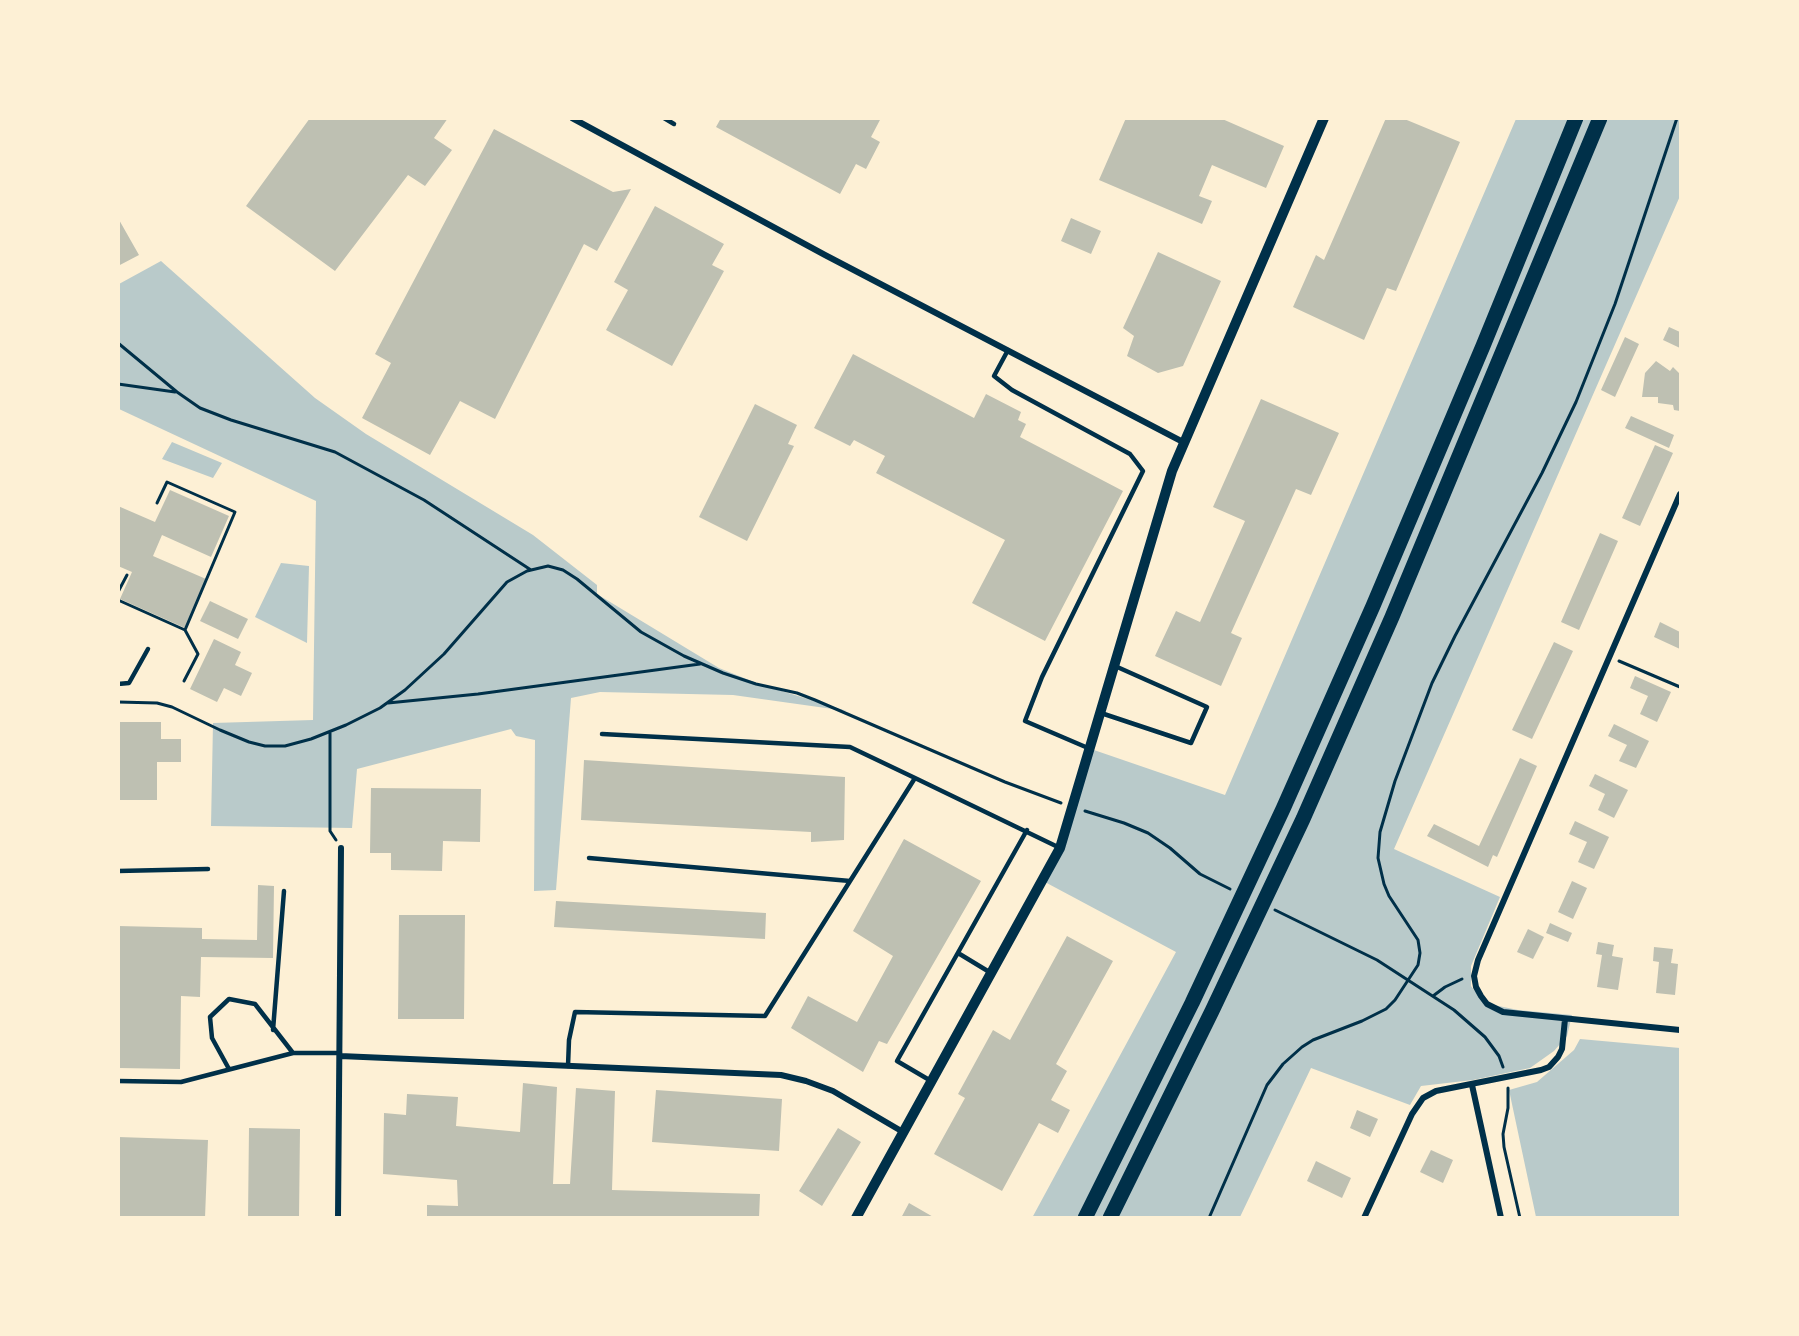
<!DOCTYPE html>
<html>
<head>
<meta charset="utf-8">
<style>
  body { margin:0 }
  #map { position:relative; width:1799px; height:1336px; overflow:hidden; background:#fdf0d5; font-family:Barlow,sans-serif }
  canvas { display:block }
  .frame { position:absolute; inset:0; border:120px solid #fdf0d5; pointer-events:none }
</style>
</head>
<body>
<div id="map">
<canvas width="1799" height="1336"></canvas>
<div class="frame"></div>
</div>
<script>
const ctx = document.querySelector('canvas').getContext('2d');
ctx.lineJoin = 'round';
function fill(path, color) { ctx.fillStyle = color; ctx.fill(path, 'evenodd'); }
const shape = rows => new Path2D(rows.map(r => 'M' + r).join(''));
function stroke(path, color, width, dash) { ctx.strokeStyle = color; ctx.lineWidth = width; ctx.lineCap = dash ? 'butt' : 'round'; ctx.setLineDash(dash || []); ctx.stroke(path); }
const green = shape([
  [1516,119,1680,119,1680,196,1394,849,1500,897,1471,966,1471,986,1484,1003,1518,1010,1572,1015,1567,1036,1554,1051,1530,1068,1473,1080,1421,1086,1410,1105,1311,1068,1240,1217,1032,1218,1176,952,1043,881,1091,749,1225,795],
  [161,261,315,398,366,434,533,535,597,585,597,594,719,668,759,684,847,711,733,695,600,692,571,698,556,890,534,891,535,740,516,736,511,729,357,769,352,828,211,826,213,723,313,720,316,501,119,409,119,284],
  [172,442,222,463,213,478,162,459],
  [281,563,309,566,307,643,255,617],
  [1580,1039,1680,1048,1680,1217,1536,1217,1509,1090,1537,1082,1574,1050]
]);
const building = shape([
  [310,118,448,118,434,138,452,150,425,186,408,175,335,271,246,206],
  [721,118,881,118,871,137,880,142,866,169,856,164,840,194,716,127],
  [1126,118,1220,118,1284,146,1266,188,1212,165,1199,196,1212,201,1202,224,1099,180],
  [1386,118,1402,118,1460,142,1396,291,1387,288,1364,340,1293,307,1316,255,1324,260],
  [494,129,613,192,631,189,597,251,584,244,495,419,460,401,430,455,362,418,391,363,375,354],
  [655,206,724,244,712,265,724,271,672,366,606,330,628,290,614,282],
  [118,218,139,255,118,266],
  [1071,218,1101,231,1091,254,1061,241],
  [1158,252,1221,281,1183,366,1158,373,1127,356,1134,336,1123,328],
  [1669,327,1680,332,1680,348,1663,340],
  [1625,337,1639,344,1615,397,1601,390],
  [853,354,974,418,986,394,1021,412,1018,420,1026,424,1020,437,1123,491,1045,641,972,603,1005,540,876,473,885,456,854,440,850,446,814,428],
  [1656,361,1670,371,1673,367,1680,374,1680,411,1674,410,1673,405,1658,403,1658,397,1642,397,1645,373],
  [1261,399,1339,433,1311,495,1296,489,1231,633,1242,638,1221,686,1155,656,1176,611,1200,622,1245,521,1213,507],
  [755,404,797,425,788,444,794,446,747,541,699,517],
  [1631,416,1674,435,1669,448,1625,428],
  [1655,445,1673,453,1640,526,1622,518],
  [170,490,229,516,211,557,162,535,153,556,206,579,185,628,120,599,132,572,118,566,118,506,155,522],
  [1600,533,1618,541,1579,630,1561,622],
  [210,601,248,619,238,639,200,621],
  [1660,622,1680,632,1680,649,1654,637],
  [214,639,241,652,235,665,252,673,241,696,224,688,217,702,190,689],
  [1554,642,1573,651,1532,739,1512,730],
  [1635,676,1671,692,1657,722,1640,714,1648,696,1630,688],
  [118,722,161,722,161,739,181,739,181,762,157,762,157,800,118,800],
  [1614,724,1649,741,1636,768,1619,761,1627,745,1608,736],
  [1520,758,1537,766,1497,857,1493,855,1488,867,1427,836,1434,824,1479,846],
  [584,760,845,777,844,840,811,842,811,832,581,820],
  [1595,774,1628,790,1614,818,1598,810,1605,794,1589,786],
  [371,788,481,789,480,842,443,841,442,871,391,870,391,853,370,853],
  [1575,821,1609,837,1594,869,1578,862,1587,842,1569,834],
  [904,839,981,881,887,1044,879,1041,863,1072,791,1028,808,996,857,1022,893,956,853,931],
  [1572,881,1587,888,1573,919,1558,912],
  [258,885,274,886,273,958,201,957,200,997,181,996,180,1069,118,1068,118,926,202,928,202,939,257,940],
  [556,901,766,913,765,939,554,927],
  [399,915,465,915,464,1019,398,1019],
  [1550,923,1572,933,1568,942,1546,933],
  [1528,929,1544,937,1533,959,1517,952],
  [1067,936,1113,961,1056,1064,1067,1071,1051,1100,1070,1110,1058,1133,1039,1123,1002,1191,934,1154,965,1098,958,1094,993,1030,1010,1040],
  [1598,942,1614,945,1612,956,1623,958,1618,990,1597,987,1602,955,1596,954],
  [1654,947,1673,949,1671,963,1678,964,1675,995,1656,993,1659,962,1653,961],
  [523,1083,557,1087,553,1184,570,1184,576,1088,615,1091,612,1190,760,1194,759,1218,427,1218,427,1205,458,1206,457,1180,383,1174,384,1113,406,1115,407,1094,458,1097,456,1126,520,1132],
  [656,1090,782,1099,779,1151,652,1142],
  [1357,1110,1378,1119,1370,1137,1350,1128],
  [249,1128,300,1129,299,1218,248,1218],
  [838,1128,861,1142,822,1206,799,1191],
  [118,1137,208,1140,205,1218,118,1218],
  [1431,1150,1453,1160,1443,1183,1420,1172],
  [1316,1161,1351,1178,1342,1198,1307,1181],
  [909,1203,935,1218,901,1218]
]);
const path = shape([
  [118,343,177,392,200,408,231,420,335,452,424,500,531,570],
  [118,384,175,392],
  [118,592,127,575],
  [118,600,185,630,235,512,167,482,157,503],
  [1619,661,1680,687],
  [184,681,198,654,185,630],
  [118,702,157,703,172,707,220,730,249,742,265,746,285,746,311,739,346,725,380,708,405,690,444,654,507,582,527,571,548,566,563,570,577,579,641,632,684,656,723,673,756,684,797,693,815,700,1005,782,1061,803],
  [388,703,478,694,700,664],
  [330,733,330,831,336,840],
  [1085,811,1124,823,1148,833,1170,848,1200,874,1230,889],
  [1275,910,1377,960,1454,1010,1485,1037,1499,1056,1503,1067],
  [1433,996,1445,987,1462,979],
  [1508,1088,1508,1108,1503,1134,1504,1147,1520,1218],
  [1209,1218,1267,1085,1283,1064,1302,1047,1313,1040,1362,1021,1386,1009,1395,1000,1418,965,1420,953,1418,940,1389,896,1384,884,1378,858,1380,832,1395,781,1432,683,1455,636,1542,473,1576,402,1615,304,1677,118]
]);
const service = shape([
  [664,118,674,124],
  [1008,350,994,376,1012,390,1130,454,1143,471,1042,677,1025,721,1088,748],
  [118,684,129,683,148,649],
  [1101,713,1191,743,1207,707,1115,666],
  [602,734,850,747,915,778],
  [589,858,850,881],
  [118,871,208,869],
  [958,953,991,973],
  [273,1030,284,891],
  [568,1066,569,1040,575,1012,765,1016,915,778,1060,848],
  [229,1069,212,1038,210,1017,229,999,255,1004,293,1053],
  [118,1081,181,1082,293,1053,340,1053],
  [931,1081,897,1061,1027,830]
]);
const minor = shape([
  [572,118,825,255,1183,442],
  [1680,494,1478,960,1474,976,1476,987,1481,996,1487,1004,1503,1012,1680,1030],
  [340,1056,781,1075,806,1081,833,1091,903,1132],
  [1472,1085,1501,1218],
  [338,1218,341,848],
  [1364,1218,1412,1114,1423,1098,1436,1091,1541,1070,1549,1067,1558,1057,1562,1049,1565,1019]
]);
const tertiary = shape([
  [856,1218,1060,848,1172,471,1324,118]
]);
const trunk = shape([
  [1085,1218,1192,1003,1283,809,1373,606,1483,346,1576,118],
  [1110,1218,1212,1011,1303,819,1392,617,1600,118]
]);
fill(green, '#b9caca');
fill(building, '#bec0b2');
stroke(path, '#003049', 3);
stroke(service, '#003049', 4.5);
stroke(minor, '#003049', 6);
stroke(tertiary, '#003049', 10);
stroke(trunk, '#003049', 15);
</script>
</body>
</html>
